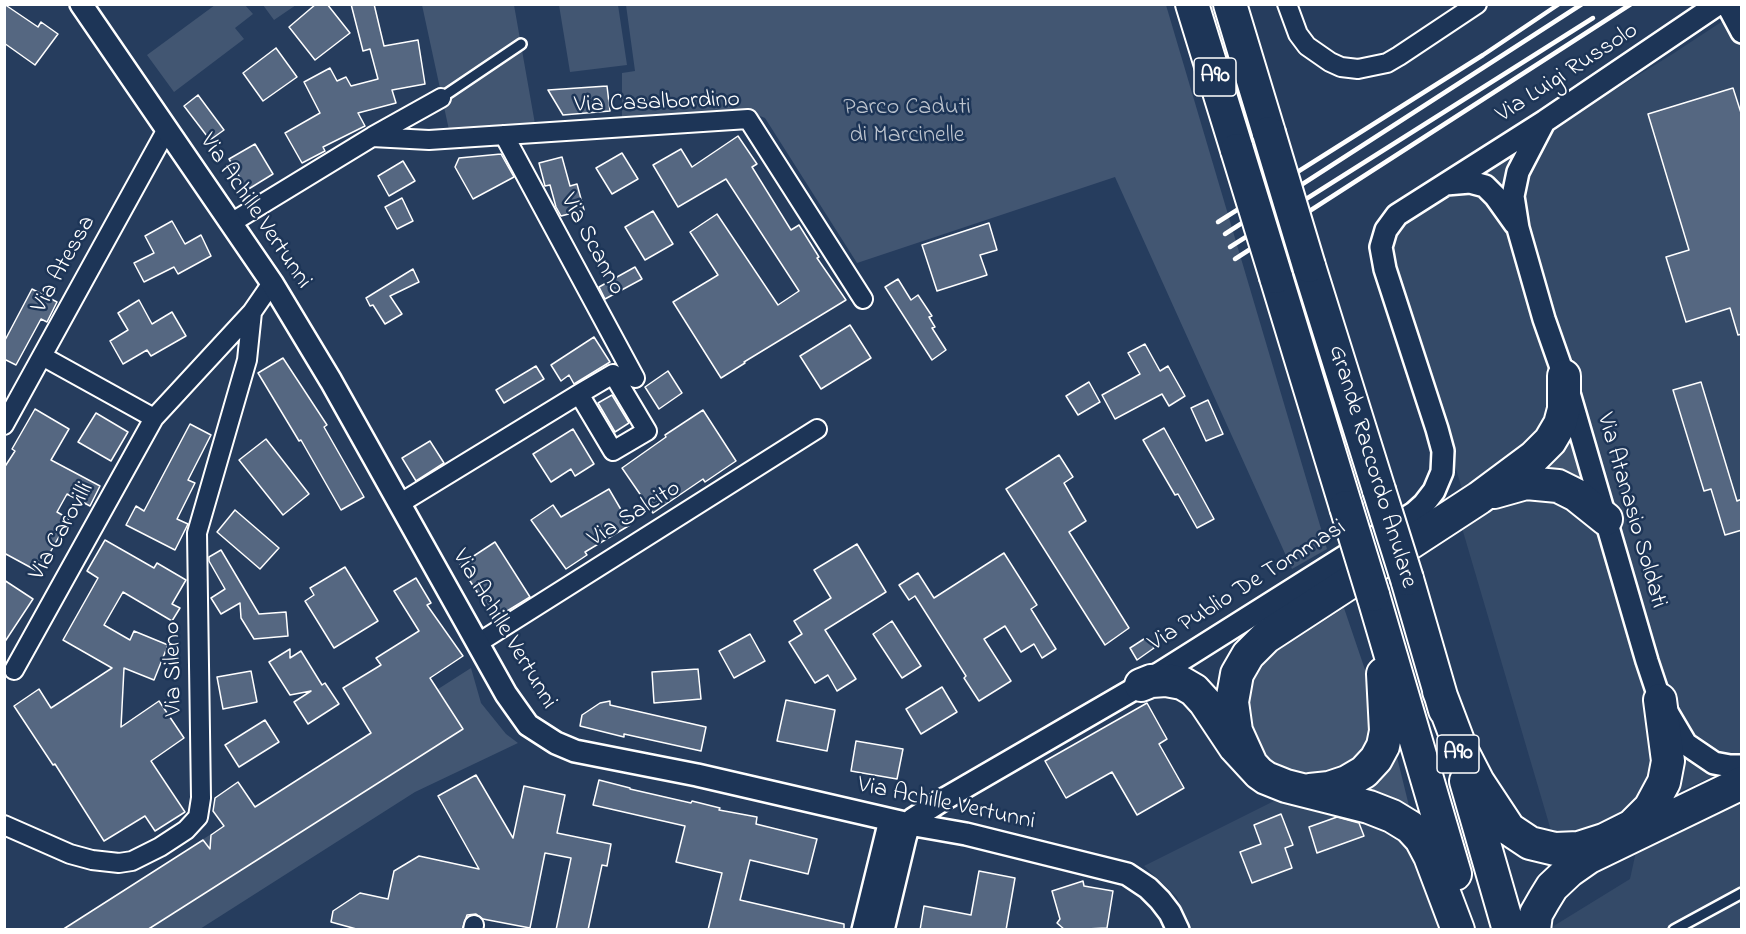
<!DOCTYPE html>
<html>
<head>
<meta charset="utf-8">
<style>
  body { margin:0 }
  #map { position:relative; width:1746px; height:934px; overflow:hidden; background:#263d5e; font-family:"Indie Flower",sans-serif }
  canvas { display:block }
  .frame { position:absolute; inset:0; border:6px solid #fff; pointer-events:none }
</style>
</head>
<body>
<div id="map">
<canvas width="1746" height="934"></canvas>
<div class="frame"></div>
</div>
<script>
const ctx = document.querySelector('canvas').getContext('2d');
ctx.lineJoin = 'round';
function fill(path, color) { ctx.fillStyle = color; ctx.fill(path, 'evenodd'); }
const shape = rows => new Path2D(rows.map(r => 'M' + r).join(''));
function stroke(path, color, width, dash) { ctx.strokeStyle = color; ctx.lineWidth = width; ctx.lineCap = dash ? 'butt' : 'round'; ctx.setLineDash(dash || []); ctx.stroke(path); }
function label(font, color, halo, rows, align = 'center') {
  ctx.font = font + ' "Indie Flower",sans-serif'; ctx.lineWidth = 5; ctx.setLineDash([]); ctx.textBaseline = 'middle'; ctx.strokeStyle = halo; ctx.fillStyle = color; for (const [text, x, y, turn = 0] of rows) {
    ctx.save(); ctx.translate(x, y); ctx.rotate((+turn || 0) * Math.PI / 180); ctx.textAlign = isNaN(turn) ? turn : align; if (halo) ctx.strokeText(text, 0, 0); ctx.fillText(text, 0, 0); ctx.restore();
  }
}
const built = shape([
  [1741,9,1741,764,1583,834,1552,834,1462,528,1462,489,1394,265,1393,245,1403,225,1426,206,1671,55],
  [1741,798,1741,929,1553,930,1552,927,1630,879,1637,847],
  [1276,800,1385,823,1417,852,1442,929,1190,929,1177,897,1144,866]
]);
const green = shape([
  [215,5,245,5,253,14,235,28,244,39,174,92,147,55],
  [263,5,296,5,274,20],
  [422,5,514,5,535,124,449,130],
  [559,5,618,5,627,65,570,72],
  [626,5,1166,5,1327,549,1292,569,1115,177,857,263,765,118,742,109,622,118,622,73,635,71],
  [1568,437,1585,493,1544,476,1544,459],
  [1344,608,1377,705,1368,750,1334,778,1284,775,1265,761,1249,733,1248,696,1251,684,1266,661,1276,652],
  [471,668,481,703,506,734,518,743,415,792,200,929,61,930],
  [1394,745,1410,810,1383,795,1358,790]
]);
const building = shape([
  [4,4,38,27,41,22,58,34,35,65,4,43,4,4],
  [316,4,327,4,350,33,315,60,289,27,316,4],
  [351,4,374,4,384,46,418,40,425,84,392,90,396,103,358,113,365,126,323,147,325,151,302,163,285,133,320,113,304,82,330,68,337,81,346,77,351,86,378,79,370,49,363,51,351,4],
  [276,48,297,77,263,101,243,73,276,48],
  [607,86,610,111,563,115,548,90,607,86],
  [1733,88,1742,116,1742,334,1738,335,1730,308,1686,322,1666,257,1689,250,1648,114,1733,88],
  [198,95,224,130,210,140,184,106,198,95],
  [738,136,757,164,752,167,791,230,799,225,819,257,817,258,846,300,744,362,745,363,721,378,673,302,718,275,690,232,717,214,778,305,799,291,726,179,678,207,653,165,681,149,692,167,738,136],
  [255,144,273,174,247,190,229,159,255,144],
  [622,153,638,179,612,194,596,168,622,153],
  [501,154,514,177,473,199,455,167,459,158,501,154],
  [562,157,570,186,577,184,584,210,561,216,556,207,550,185,545,186,539,163,562,157],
  [403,161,415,181,389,196,378,176,403,161],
  [402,198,413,221,397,229,385,207,402,198],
  [653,211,673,244,645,260,625,227,653,211],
  [172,221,185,244,201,235,211,256,178,274,174,267,144,282,134,263,154,253,145,236,172,221],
  [989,223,997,250,980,255,987,275,937,291,922,245,989,223],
  [635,267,642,279,605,299,599,287,635,267],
  [413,269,419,282,390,296,402,314,385,324,373,305,370,306,366,298,413,269],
  [898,279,911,300,918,295,932,316,929,317,935,327,932,328,946,350,932,360,885,287,898,279],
  [32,289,57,302,47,322,41,319,16,365,4,359,4,342,32,289],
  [139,300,152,324,172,312,186,336,151,356,147,350,123,364,110,341,128,330,118,313,139,300],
  [850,325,871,358,821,389,800,356,850,325],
  [594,337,610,362,574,384,569,375,561,381,551,365,594,337],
  [1145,344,1160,371,1168,366,1185,396,1169,406,1162,394,1115,419,1102,395,1140,374,1128,353,1145,344],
  [283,358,327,425,324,427,364,497,341,510,301,440,299,441,258,373,283,358],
  [536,366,544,379,504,403,496,390,536,366],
  [668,371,682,393,659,409,645,387,668,371],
  [1089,382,1100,402,1078,415,1066,396,1089,382],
  [1701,382,1737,501,1742,499,1742,530,1725,535,1711,489,1704,491,1673,390,1701,382],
  [612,395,629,423,615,432,598,403,612,395],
  [1208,400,1223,434,1206,441,1191,408,1208,400],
  [35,409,69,429,51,460,100,486,90,506,67,494,57,512,69,519,39,572,4,553,4,468,15,451,12,449,35,409],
  [703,410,736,461,705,482,703,479,653,513,622,468,666,437,665,435,703,410],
  [96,413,128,432,111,461,78,442,96,413],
  [190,424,211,435,188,480,195,483,177,519,188,524,175,550,126,525,136,506,144,511,190,424],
  [1164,428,1214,519,1197,528,1178,494,1175,495,1143,440,1164,428],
  [573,429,594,464,575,476,571,469,551,482,533,454,573,429],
  [266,439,309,494,283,515,239,460,266,439],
  [430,441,444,463,416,481,402,458,430,441],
  [1059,455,1073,477,1064,483,1086,521,1069,532,1129,628,1105,645,1006,489,1059,455],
  [609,489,630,525,585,552,587,555,566,569,531,520,553,505,561,517,609,489],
  [235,510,279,548,260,569,217,532,235,510],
  [105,540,154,568,157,563,186,580,172,604,180,608,172,621,123,592,104,625,130,640,134,631,168,645,154,680,124,668,121,727,159,701,184,738,151,761,185,812,155,831,145,816,104,841,55,764,53,765,14,706,39,689,51,708,112,668,63,640,98,578,87,571,105,540],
  [495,542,530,597,494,619,460,565,495,542],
  [857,544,886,592,825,630,856,679,837,691,828,675,815,683,789,642,802,634,794,621,831,598,814,570,857,544],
  [221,550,259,614,286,612,288,636,254,639,241,618,240,603,221,614,211,598,225,589,209,561,209,557,221,550],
  [1004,553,1037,605,1031,609,1056,649,1042,658,1034,644,1021,652,1005,626,984,639,1011,681,979,701,964,678,966,676,915,596,909,600,899,585,918,573,934,598,1004,553],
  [345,567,378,621,334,648,305,601,314,595,310,588,345,567],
  [416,578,431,603,427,605,463,656,430,678,463,729,147,930,62,930,203,840,210,849,211,835,224,826,213,811,215,798,238,782,255,807,371,733,343,688,381,665,376,658,419,631,394,591,416,578],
  [4,580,33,599,4,643,4,580],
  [892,621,921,666,902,678,873,634,892,621],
  [750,634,765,661,734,678,719,651,750,634],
  [1147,637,1154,648,1137,660,1130,648,1147,637],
  [290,649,290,658,301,651,322,685,325,683,339,704,308,724,294,702,311,691,290,695,269,662,290,649],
  [698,669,701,699,654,703,652,672,698,669],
  [251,671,257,702,223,709,217,677,251,671],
  [942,687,957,712,921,734,906,709,942,687],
  [786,700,835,710,827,751,777,741,786,700],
  [610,701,610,705,706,727,701,751,624,734,624,737,580,726,582,715,600,703,610,701],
  [1147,703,1167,739,1159,744,1184,788,1137,815,1112,772,1066,798,1045,761,1147,703],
  [265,720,279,742,239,767,225,745,265,720],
  [856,741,903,749,897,779,851,771,856,741],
  [476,775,513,838,524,786,565,795,557,833,611,844,607,866,602,865,588,930,556,930,571,858,545,853,530,928,483,919,476,914,467,915,462,930,360,930,331,922,333,911,360,893,388,899,394,871,419,856,479,869,438,796,476,775],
  [599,780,630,788,630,789,691,803,692,801,720,808,719,810,757,817,756,824,817,839,808,874,750,860,740,900,844,924,844,930,708,930,722,873,676,862,685,826,593,805,599,780],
  [1281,814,1293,845,1285,848,1292,868,1252,883,1240,852,1261,844,1254,825,1281,814],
  [1337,817,1359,823,1364,836,1317,853,1309,827,1337,817],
  [979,871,1015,878,1006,930,920,930,924,906,971,915,979,871],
  [1083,881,1084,886,1113,891,1107,928,1065,930,1057,923,1060,919,1052,891,1083,881]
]);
const service = shape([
  [441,98,521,44],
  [1674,930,1742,893]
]);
const minor = shape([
  [1287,4,1298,34,1307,46,1330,62,1341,67,1358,69,1387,63,1399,56,1477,4],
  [504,135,635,378],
  [373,136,441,98],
  [231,223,372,137,429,140,748,119,863,299],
  [42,356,154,418],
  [4,425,167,129],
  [399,504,579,394,613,374,647,431,613,451,579,394],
  [478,643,817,429],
  [14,670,154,418,252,312,272,283],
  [4,825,70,854,92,860,119,863,132,861,160,847,186,830,198,817,201,798,197,533,247,360,252,312],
  [473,930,474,925]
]);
const tertiary = shape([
  [81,4,272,283,331,381,506,694,528,725,556,743,575,751,697,775,909,824,966,834,1127,874,1148,888,1160,900,1170,913,1178,930],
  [1727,4,1742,32],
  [1544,122,1518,172,1513,196,1518,228,1544,319,1564,376,1647,661,1660,700,1686,744,1714,763,1730,766,1742,766],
  [1446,184,1470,182,1485,186,1495,196,1515,224],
  [863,930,890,820],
  [883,930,905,838,909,824,913,819,941,801,1141,685,1414,513,1424,504,1434,491,1442,472,1443,451,1437,429,1385,269,1381,247,1386,230,1397,215,1545,121,1718,4]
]);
const motorway = shape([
  [1192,4,1237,150],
  [1230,4,1269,133],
  [1309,266,1379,490],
  [1276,277,1346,507],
  [1494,492,1526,483,1558,486,1576,495,1606,519],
  [1407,579,1445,710],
  [1373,595,1455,874],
  [1141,685,1151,681,1166,680,1182,683,1194,690,1205,702,1235,747,1259,773,1266,778,1286,786,1369,807,1392,816,1410,827,1421,839,1430,856,1458,930],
  [1439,691,1461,749,1478,782,1509,829,1530,843,1555,849,1579,848,1604,840,1632,826,1650,808,1664,782,1668,761,1660,700],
  [1251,764,1236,731,1232,702,1237,674,1248,655,1266,637,1479,498,1534,457,1550,441,1560,424,1564,409,1564,376],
  [1466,781,1509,930],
  [1310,790,1329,788,1347,782,1364,772,1376,759,1383,746,1386,731,1383,674],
  [1534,930,1536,914,1544,900,1552,887,1569,871,1589,857,1742,783]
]);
const rail = shape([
  [1218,222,1483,55,1559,4],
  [1225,234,1582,4],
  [1230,247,1593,18],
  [1235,259,1631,4]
]);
const motorwayBridge = shape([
  [1269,133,1309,266],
  [1237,150,1276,277],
  [1379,490,1407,579],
  [1346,507,1373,595]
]);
const shields = [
  [1215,77,42],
  [1458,754,42]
];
const shieldNames = [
  ["A90",1215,77],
  ["A90",1458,754]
];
const streetNames = [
  ["Via Luigi Russolo",1568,74,-33],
  ["Via Casalbordino",657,104,-2],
  ["Via Achille Vertunni",254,212,56],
  ["Via Scanno",591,245,62],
  ["Via Atessa",65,265,-61],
  ["Grande Raccordo Anulare",1371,467,73],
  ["Via Atanasio Soldati",1630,511,74],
  ["Via Salcito",635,515,-32],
  ["Via Carovilli",63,532,-61],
  ["Via Publio De Tommasi",1248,587,-32],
  ["Via Achille Vertunni",503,630,59],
  ["Via Sileno",175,669,-91],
  ["Via Achille Vertunni",946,805,12]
];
const parkNames = [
  ["Parco Caduti",907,109],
  ["di Marcinelle",907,137]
];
fill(built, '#344a68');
fill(green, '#425672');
fill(building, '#556781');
stroke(building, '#fff', 1.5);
stroke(service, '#fff', 14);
stroke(minor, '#fff', 22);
stroke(tertiary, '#fff', 26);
stroke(motorway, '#fff', 36);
stroke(service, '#1d3557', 9);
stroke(minor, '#1d3557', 18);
stroke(tertiary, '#1d3557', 21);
stroke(motorway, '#1d3557', 32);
stroke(rail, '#fff', 4.5);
stroke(motorwayBridge, '#fff', 36, []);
stroke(motorwayBridge, '#1d3557', 32);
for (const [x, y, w] of shields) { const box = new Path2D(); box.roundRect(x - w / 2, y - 19, w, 38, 4.5); ctx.fillStyle = '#1d3557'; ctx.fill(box); stroke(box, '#fff', 1.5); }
label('bold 22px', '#fff', null, shieldNames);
label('24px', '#fff', '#1d3557', streetNames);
label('24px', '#bdc4ce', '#1d3557', parkNames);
</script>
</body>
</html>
